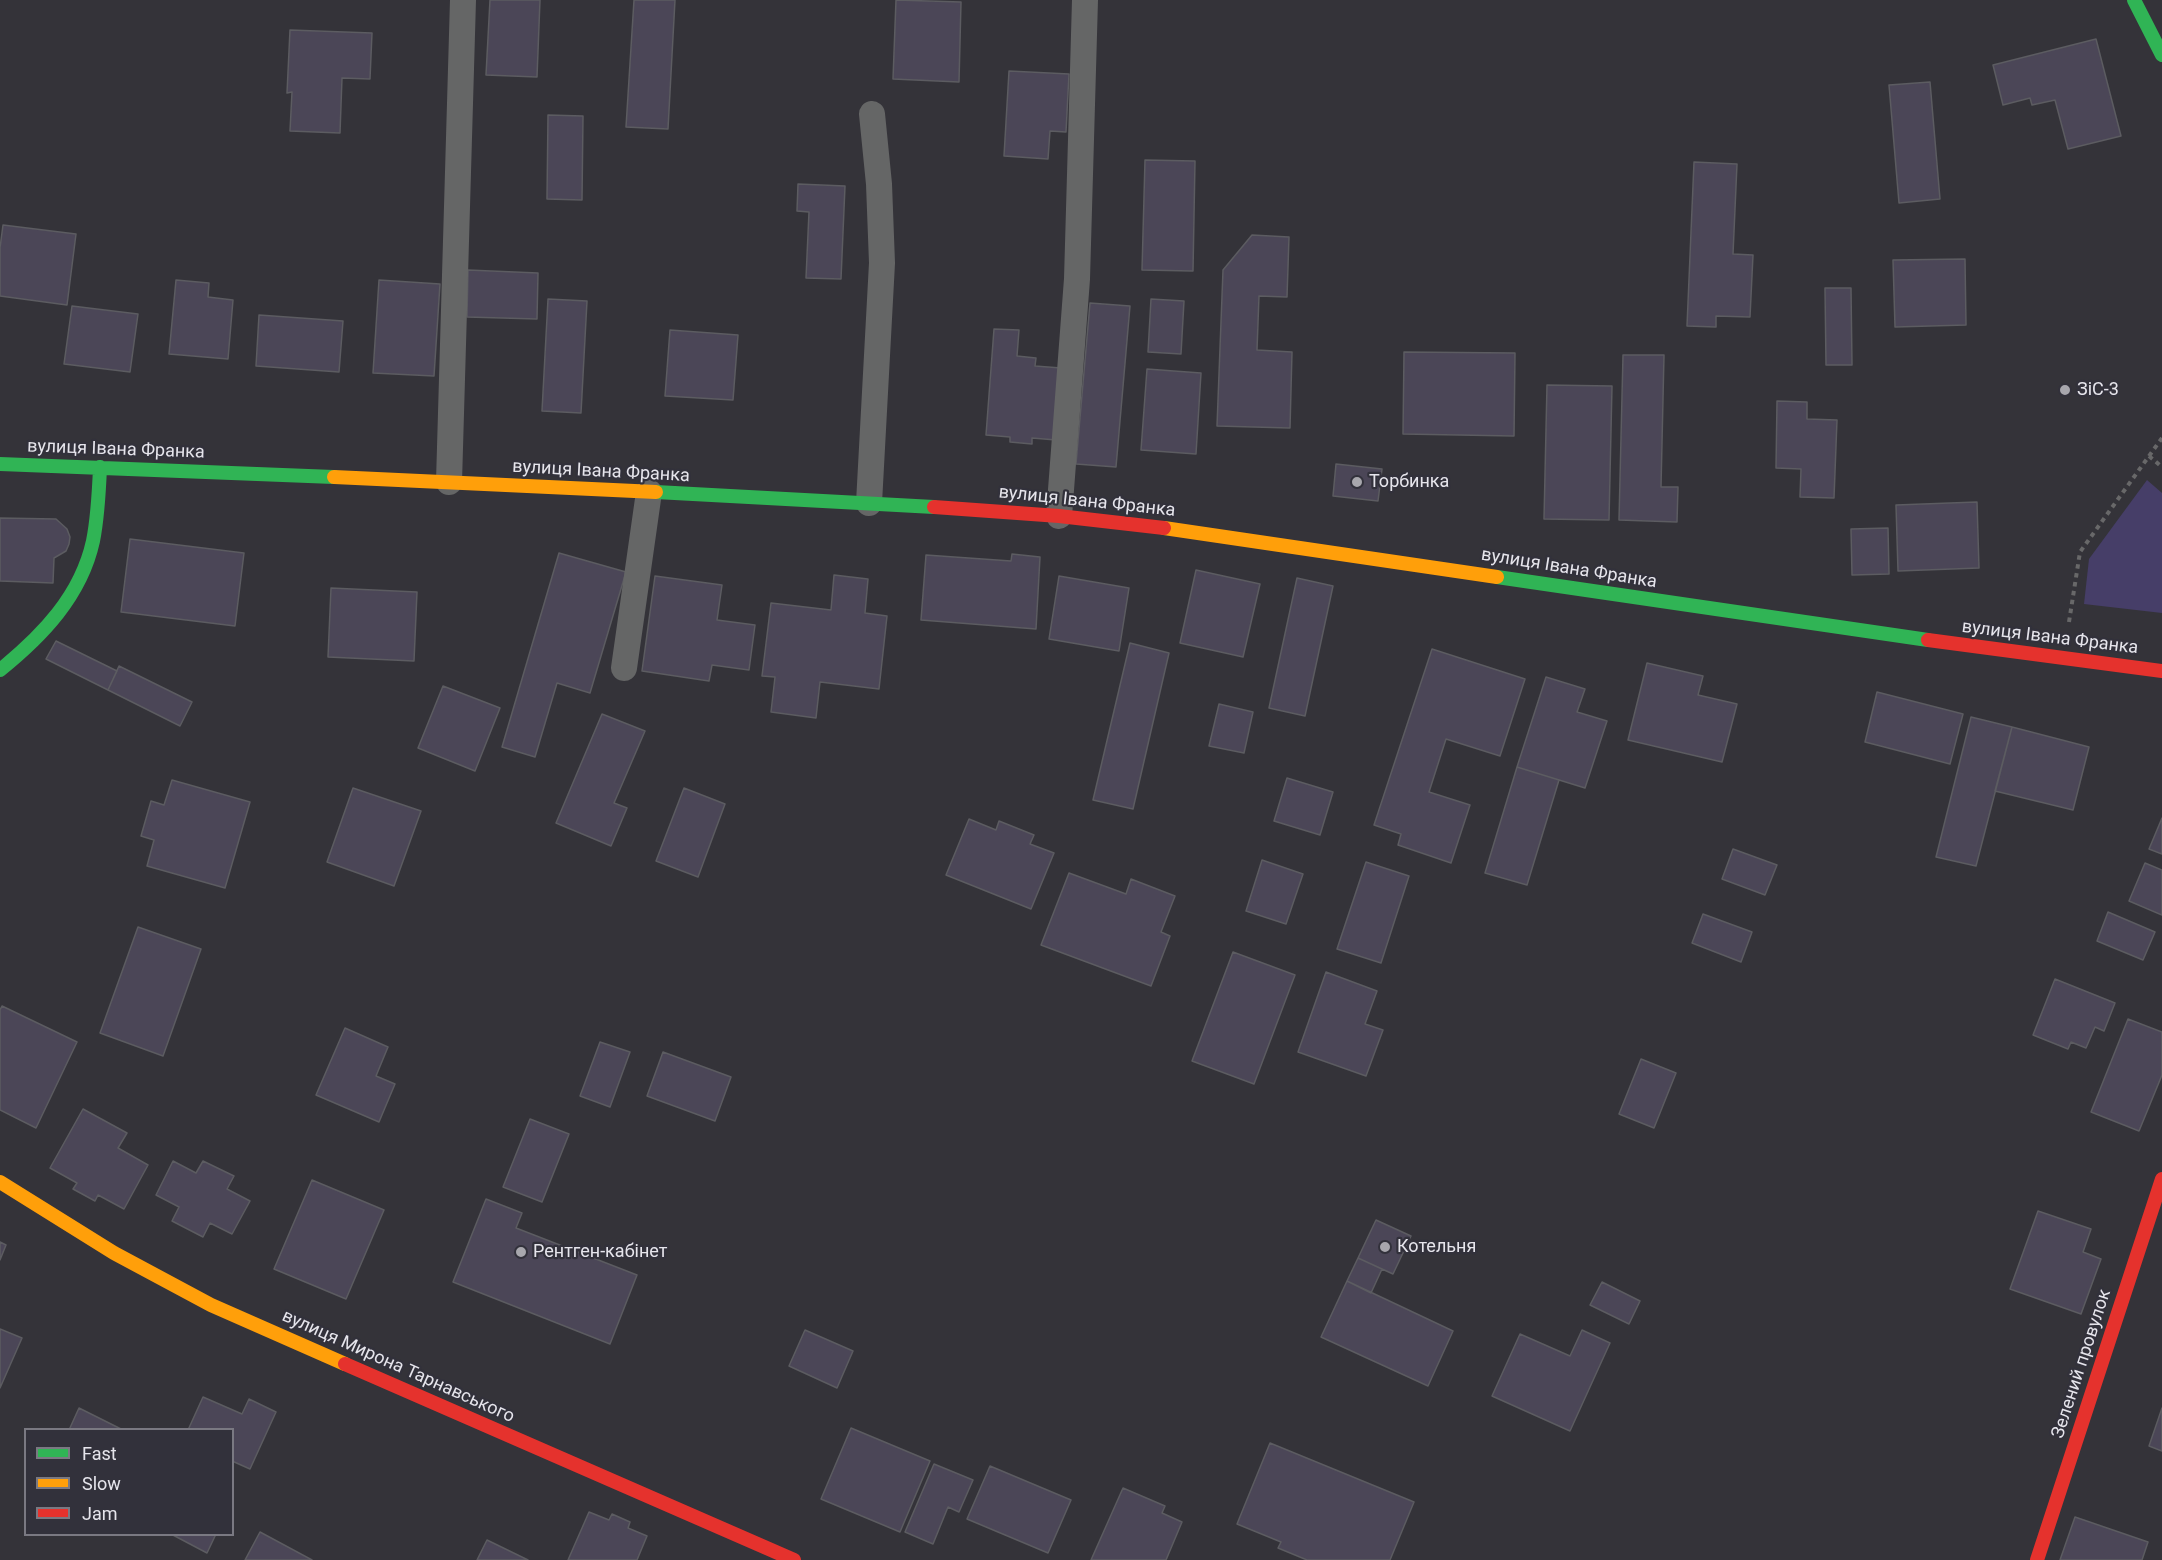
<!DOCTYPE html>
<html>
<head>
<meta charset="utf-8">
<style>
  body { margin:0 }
  #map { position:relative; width:2162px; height:1560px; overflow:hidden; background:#343339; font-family:Roboto,sans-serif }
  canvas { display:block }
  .legend { position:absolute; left:24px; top:1428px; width:210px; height:108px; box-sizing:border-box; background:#32313b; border:2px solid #7a7982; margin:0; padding:8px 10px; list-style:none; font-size:18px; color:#e6e5ec }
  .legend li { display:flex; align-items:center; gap:12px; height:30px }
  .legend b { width:30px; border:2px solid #7a7982 }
</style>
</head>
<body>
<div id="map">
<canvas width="2162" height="1560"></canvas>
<ul class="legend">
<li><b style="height:8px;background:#30b455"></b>Fast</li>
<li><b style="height:8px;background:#ff9f0a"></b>Slow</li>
<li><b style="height:8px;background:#e5322d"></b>Jam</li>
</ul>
</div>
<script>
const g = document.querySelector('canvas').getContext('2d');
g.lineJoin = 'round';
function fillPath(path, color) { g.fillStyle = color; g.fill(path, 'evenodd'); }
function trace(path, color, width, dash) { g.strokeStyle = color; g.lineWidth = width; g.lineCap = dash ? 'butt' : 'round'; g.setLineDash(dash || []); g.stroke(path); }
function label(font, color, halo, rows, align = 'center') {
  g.font = font + ' Roboto,sans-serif'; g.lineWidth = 4.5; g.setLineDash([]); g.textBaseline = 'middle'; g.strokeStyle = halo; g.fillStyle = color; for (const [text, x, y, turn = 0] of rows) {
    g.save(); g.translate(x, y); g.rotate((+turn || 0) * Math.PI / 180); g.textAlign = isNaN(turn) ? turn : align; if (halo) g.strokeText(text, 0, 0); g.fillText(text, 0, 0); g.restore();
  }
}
fillPath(new Path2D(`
  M2147,480L2162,493V613L2084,604L2089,559Z`), '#463e68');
const building = new Path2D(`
  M490,0H540L537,77L486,75Z
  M634,0H675L668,129L626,127Z
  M896,0L961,2L959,82L893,79Z
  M290,30L372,33L370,79L342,78L340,133L290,131L292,92L287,93Z
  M2096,39L2121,136L2068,149L2055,100L2032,105L2030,98L2003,105L1993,65Z
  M1009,71L1069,74L1066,132L1050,131L1048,159L1004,156Z
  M1930,82L1940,199L1899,203L1889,85Z
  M548,115L583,116L582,200L547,199Z
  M1145,160L1195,161L1193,271L1142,270Z
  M1694,162L1737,164L1733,254L1753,255L1750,317L1716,316V327L1687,326Z
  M798,184L845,186L841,279L806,278L809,212L797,211Z
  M3,225L76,234L67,305L0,296V248Z
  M1252,235L1289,237L1287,297L1259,296L1257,350L1292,352L1290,428L1217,426L1223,270Z
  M1965,259L1966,325L1895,327L1893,260Z
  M468,270L538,273L537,319L467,317Z
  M176,280L209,283L208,297L233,300L228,359L169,354Z
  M379,280L440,284L434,376L373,373Z
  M1825,288H1851L1852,365H1826Z
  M548,299L587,301L581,413L542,411Z
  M1151,299L1184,301L1181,354L1148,352Z
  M1090,303L1130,306L1116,467L1076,464Z
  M72,306L138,314L130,372L64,364Z
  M259,315L343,321L339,372L256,366Z
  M994,329L1019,330L1017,356L1036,358L1035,366L1061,368L1056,440L1032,438V444L1010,442V437L986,435Z
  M670,330L738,335L733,400L665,396Z
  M1404,352L1515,353L1514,436L1403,434Z
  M1623,355H1664L1661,487H1678L1677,522L1619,520Z
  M1147,369L1201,373L1196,454L1141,450Z
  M1547,385L1612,386L1609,520L1544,519Z
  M1777,401L1807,402V419L1837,420L1834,498L1800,497L1801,469L1776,468Z
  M1336,464L1382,469L1378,501L1333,496Z
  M1977,502L1979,568L1898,571L1896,505Z
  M0,518L56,519L67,529L70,537L69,544L66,551L54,558L53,583L0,581Z
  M1888,528L1889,574L1852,575L1851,529Z
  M130,539L244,553L235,626L121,612Z
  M559,553L626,572L590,693L557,683L535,757L502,747Z
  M1012,554L1040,557L1036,629L921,620L926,555L1011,561Z
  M1196,570L1260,584L1243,657L1180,643Z
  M834,575L868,579L865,613L887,616L879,689L820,682L816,718L771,712L775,677L762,676L771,603L831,610Z
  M655,576L722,585L717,620L755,625L749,670L712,665L709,681L642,671Z
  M1059,576L1129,588L1119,651L1049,639Z
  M1297,578L1333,586L1305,716L1269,708Z
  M331,588L417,592L414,661L328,657Z
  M56,641L117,671L108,690L46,659Z
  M1130,643L1169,653L1133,809L1093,800Z
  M1432,649L1525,679L1500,756L1446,739L1429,792L1470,805L1451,863L1398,845L1401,834L1374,825Z
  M1647,663L1703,676L1698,695L1737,704L1722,762L1628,740Z
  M119,666L192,702L180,726L108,690Z
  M1546,677L1585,689L1577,712L1607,721L1585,788L1517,767Z
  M443,686L500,708L475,771L418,748Z
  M1877,692L1963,714L1950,764L1865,742Z
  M1219,704L1253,712L1244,753L1209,746Z
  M602,714L645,731L614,803L627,808L611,846L556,823Z
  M1971,717L2012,727L1976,866L1936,857Z
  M2012,727L2089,747L2073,810L1995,791Z
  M1517,767L1559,780L1527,885L1485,873Z
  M1287,778L1333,792L1320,835L1274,821Z
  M172,780L250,802L225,888L147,866L154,840L141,836L151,801L164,805Z
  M353,788L421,811L394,886L327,862Z
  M684,788L725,804L698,877L656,861Z
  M2162,818V854L2149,849Z
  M969,819L996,830L999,821L1034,835L1030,844L1054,853L1031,909L946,875Z
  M1733,849L1777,865L1765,895L1722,879Z
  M1262,860L1303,874L1286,924L1246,911Z
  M1366,862L1409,876L1381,963L1337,949Z
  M2145,863L2162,870V915L2129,901Z
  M1069,873L1126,894L1131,879L1175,896L1161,932L1170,936L1151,986L1041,945Z
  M2108,912L2155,932L2143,960L2097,941Z
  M1703,914L1752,932L1741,962L1692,943Z
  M138,927L201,949L163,1056L100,1033Z
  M1233,952L1295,975L1254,1084L1192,1061Z
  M1326,972L1377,991L1365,1024L1383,1030L1366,1076L1298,1052Z
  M2055,979L2115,1003L2104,1031L2095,1027L2086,1048L2071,1042L2068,1049L2033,1035Z
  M2,1006L77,1042L36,1128L0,1110V1010Z
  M2128,1019L2162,1032V1075L2139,1131L2091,1112Z
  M345,1028L388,1047L376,1076L395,1084L379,1122L316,1095Z
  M600,1042L630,1052L610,1107L580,1096Z
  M663,1052L731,1077L715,1121L647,1096Z
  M1641,1059L1676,1073L1654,1128L1619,1114Z
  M83,1109L127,1133L118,1148L148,1165L124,1209L98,1195L95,1201L73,1189L77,1183L50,1168Z
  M530,1119L569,1134L542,1202L503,1187Z
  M173,1161L196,1173L203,1161L234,1176L227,1189L250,1201L232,1234L210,1223L203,1237L172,1221L179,1207L156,1195Z
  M312,1180L384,1210L346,1299L274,1269Z
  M486,1199L522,1213L516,1228L637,1275L610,1344L453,1282Z
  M2038,1211L2091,1229L2083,1252L2101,1259L2081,1314L2010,1289Z
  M1376,1220L1411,1236L1393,1274L1358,1258Z
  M0,1242L6,1245L0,1260Z
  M1358,1258L1382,1269L1371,1293L1347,1281Z
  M1347,1281L1453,1331L1428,1386L1321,1337Z
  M1602,1282L1640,1301L1629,1324L1590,1305Z
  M0,1329L22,1338L0,1388Z
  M805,1330L853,1351L837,1388L789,1366Z
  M1582,1330L1610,1343L1570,1431L1492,1396L1520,1334L1570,1356Z
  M203,1397L242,1414L249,1399L276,1412L250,1469L232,1461V1430H188Z
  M79,1408L123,1430H69Z
  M2162,1408V1451L2149,1446Z
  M851,1428L930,1461L900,1532L821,1499Z
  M1270,1443L1414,1502L1390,1560H1307L1278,1548L1281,1542L1237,1524Z
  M934,1464L973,1480L959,1512L948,1507L933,1544L905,1532Z
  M990,1466L1071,1500L1048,1553L967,1519Z
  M1123,1488L1165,1506L1162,1513L1182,1522L1166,1560H1091Z
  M589,1512L609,1520L612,1514L630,1522L628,1528L647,1536L637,1560H568Z
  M2075,1517L2148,1542L2142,1560H2060Z
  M260,1532L312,1560H245Z
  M171,1534H216L207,1553Z
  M487,1540L528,1560H477Z`);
fillPath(building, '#4b4657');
trace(building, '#5c5c61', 1.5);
trace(new Path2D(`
  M2149,456L2162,467
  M2069,622L2080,552L2162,438`), '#686869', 4, [4.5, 4.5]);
trace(new Path2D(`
  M449,482L463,0
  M869,503L882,263L879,184L872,114
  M1059,516L1077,279L1085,0
  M624,668L649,492`), '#656666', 26);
trace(new Path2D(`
  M2134,0L2162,55
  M0,464L334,477
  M656,492L934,507
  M1497,577L1928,640
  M0,670C42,636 81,596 93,541C98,516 99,492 100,467`), '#30b455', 14);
trace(new Path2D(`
  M334,477L656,492
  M1164,528L1497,577
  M0,1182L114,1253L211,1305L345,1364`), '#ff9f0a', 14);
trace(new Path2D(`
  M934,507L1059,516L1164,528
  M1928,640L2162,671
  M345,1364L794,1560
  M2037,1560L2162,1179`), '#e5322d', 14);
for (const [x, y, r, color] of [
  [2065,390,6,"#a8a7ad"],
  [1357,482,6,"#a8a7ad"],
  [1385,1247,6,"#a8a7ad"],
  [521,1252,6,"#a8a7ad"]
]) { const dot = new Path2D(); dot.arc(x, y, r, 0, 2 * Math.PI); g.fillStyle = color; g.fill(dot); trace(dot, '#32313b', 2); }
label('18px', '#e6e5ec', '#32313b', [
  ["ЗіС-3",2077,390],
  ["Торбинка",1369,482],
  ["Котельня",1397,1247],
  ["Рентген-кабінет",533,1252]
], 'left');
label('18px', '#e6e5ec', '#32313b', [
  ["вулиця Івана Франка",116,450,2],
  ["вулиця Івана Франка",601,472,3],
  ["вулиця Івана Франка",1087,502,6],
  ["вулиця Івана Франка",1569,569,9],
  ["вулиця Івана Франка",2050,638,7],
  ["Зелений провулок",2082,1364,-72],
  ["вулиця Мирона Тарнавського",398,1367,24]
]);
</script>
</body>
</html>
